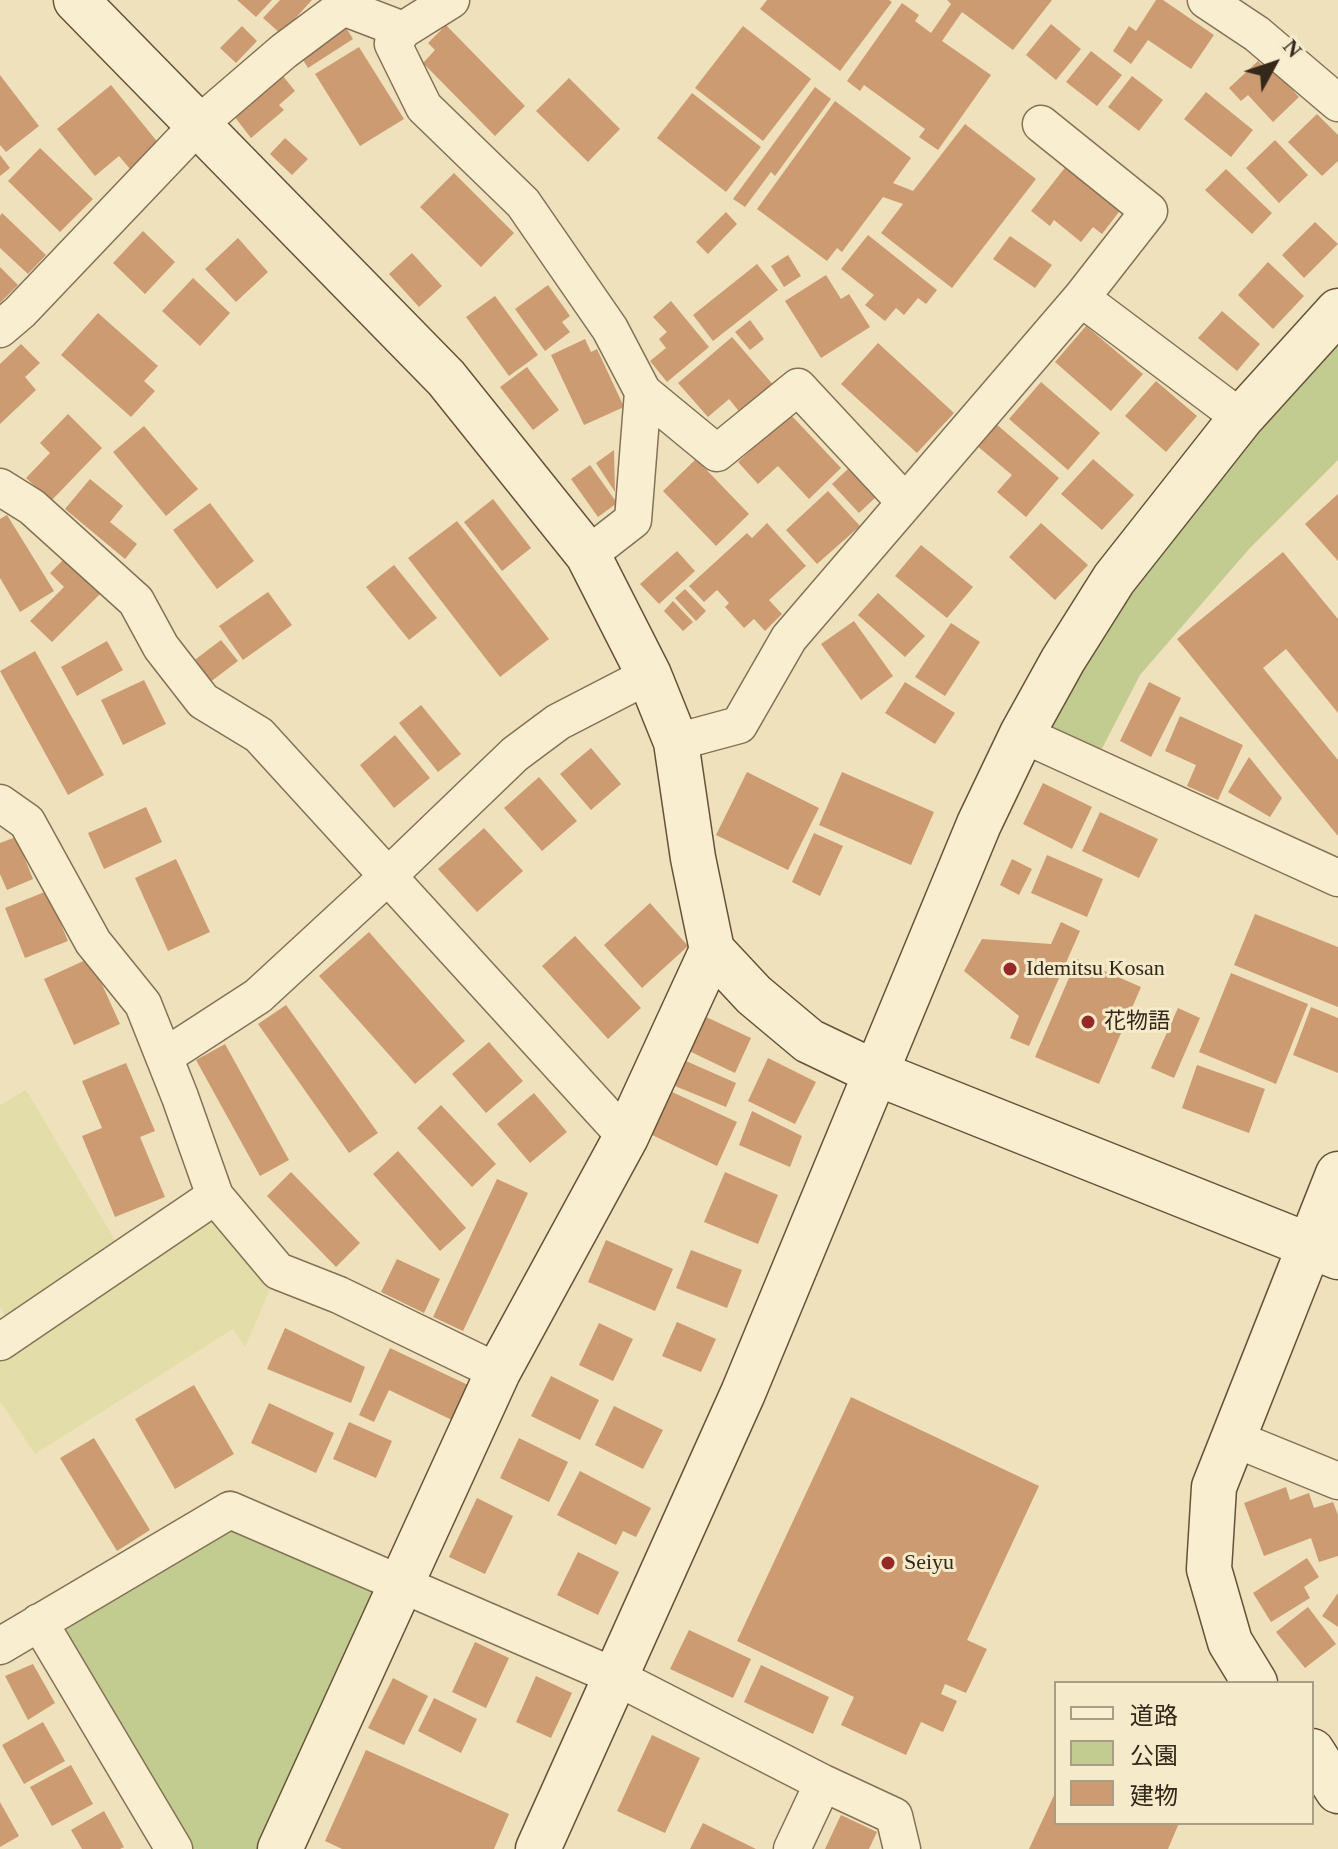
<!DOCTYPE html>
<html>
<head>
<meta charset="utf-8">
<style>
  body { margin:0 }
  #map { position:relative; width:1338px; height:1849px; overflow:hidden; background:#eee1bc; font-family:"Times New Roman","Noto Sans JP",serif }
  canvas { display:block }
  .legend { position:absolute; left:1054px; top:1681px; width:260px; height:144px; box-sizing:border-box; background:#f5ebcb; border:2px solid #a89d85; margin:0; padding:10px 14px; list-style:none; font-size:24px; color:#34281b }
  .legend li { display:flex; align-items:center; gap:16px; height:40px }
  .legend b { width:40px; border:2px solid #a89d85 }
  .north { position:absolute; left:1234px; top:24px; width:80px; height:80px; -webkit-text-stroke:6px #f5ebcb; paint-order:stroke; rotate:50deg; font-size:22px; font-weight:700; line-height:32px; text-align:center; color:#34281b }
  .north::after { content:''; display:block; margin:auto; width:28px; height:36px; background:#34281b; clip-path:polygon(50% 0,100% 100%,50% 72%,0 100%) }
</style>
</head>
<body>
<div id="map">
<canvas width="1338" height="1849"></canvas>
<ul class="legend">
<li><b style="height:10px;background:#f9eecf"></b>道路</li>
<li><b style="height:22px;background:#c2cb90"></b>公園</li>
<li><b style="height:22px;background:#cd9b71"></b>建物</li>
</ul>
<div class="north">N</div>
</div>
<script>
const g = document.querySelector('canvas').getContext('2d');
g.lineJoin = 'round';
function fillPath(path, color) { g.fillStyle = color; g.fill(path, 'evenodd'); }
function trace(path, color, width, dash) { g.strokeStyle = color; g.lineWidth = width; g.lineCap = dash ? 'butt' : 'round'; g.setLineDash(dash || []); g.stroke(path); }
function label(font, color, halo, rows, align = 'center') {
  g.font = font + ' "Times New Roman","Noto Sans JP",serif'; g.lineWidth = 6; g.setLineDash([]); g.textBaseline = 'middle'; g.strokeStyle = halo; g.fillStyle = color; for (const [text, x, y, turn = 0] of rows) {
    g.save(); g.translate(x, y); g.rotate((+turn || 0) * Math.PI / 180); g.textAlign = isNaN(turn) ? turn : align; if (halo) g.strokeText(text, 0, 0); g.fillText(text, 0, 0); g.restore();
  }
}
fillPath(new Path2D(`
  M26,1090L125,1257L215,1196L278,1271L245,1347L233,1329L35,1454L0,1401V1342L15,1331L0,1307V1105Z`), '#e3dda9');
fillPath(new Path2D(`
  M1338,311V460L1249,549L1140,675L1093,766L1022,734Z
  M230,1510L401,1584L280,1849H174L39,1622Z`), '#c2cb90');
fillPath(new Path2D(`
  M237,0H272L256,17Z
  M280,0H312L281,34L263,18Z
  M767,0H889L892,2L840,71L760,9Z
  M947,0H1052L1013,50L962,12L942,41L991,75L938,150L919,137L925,129L864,85L860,91L847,81L902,3L919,15L915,21L931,33L951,4Z
  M1156,0H1163L1214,35L1191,69L1148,40L1131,64L1113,51L1129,26L1136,31Z
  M1051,24L1081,49L1056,80L1026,55Z
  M446,25L525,106L495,136L423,63L435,50L428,43Z
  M242,26L257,41L236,63L220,48Z
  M345,26L353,39L308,68L300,55Z
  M743,26L811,79L763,141L695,88Z
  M359,47L404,119L360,146L315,74Z
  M1091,51L1122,75L1097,106L1066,82Z
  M1258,61L1263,66L1267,63L1299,97L1273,122L1248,95L1241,101L1229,88Z
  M0,75L39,126L6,152L0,145Z
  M283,76L295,91L279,105L284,110L251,138L234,116Z
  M1132,76L1163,100L1139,131L1108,107Z
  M569,78L620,129L588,162L536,111Z
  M111,85L160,145L130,169L119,156L95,176L57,129Z
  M815,87L831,99L775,176L771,172L745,207L733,199Z
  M1206,92L1253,130L1231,157L1184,119Z
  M692,93L761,147L726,192L657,138Z
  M835,101L911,158L893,183L913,191L965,124L1036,179L952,288L881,233L903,204L883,197L842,252L837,248L827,261L757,209Z
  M1317,114L1338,135V161L1322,176L1288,142Z
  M285,138L308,159L292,175L270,154Z
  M1275,140L1308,175L1279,203L1246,168Z
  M40,148L93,199L60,232L8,181Z
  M0,155L10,168L0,176Z
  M1067,165L1122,208L1102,234L1093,227L1081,242L1054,220L1050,226L1031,211Z
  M1226,169L1272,213L1252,234L1205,190Z
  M454,173L514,233L481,267L420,207Z
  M726,212L737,224L708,254L696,242Z
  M2,213L46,255L28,274L0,248V216Z
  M1315,222L1338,244L1304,278L1282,255Z
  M143,231L175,262L145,294L113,263Z
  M868,235L937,290L926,304L918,298L904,315L896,308L885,321L865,305L874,295L841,269Z
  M1010,236L1052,265L1035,288L993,259Z
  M238,238L268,272L236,302L205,269Z
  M412,253L442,286L419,307L389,274Z
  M788,255L801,276L784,287L771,266Z
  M1268,262L1304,296L1273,329L1238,295Z
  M757,264L778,290L713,341L693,315Z
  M0,267L18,285L0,303Z
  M826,275L841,299L849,294L870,327L821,358L785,301Z
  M193,278L230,313L200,346L162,311Z
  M548,285L570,316L562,322L570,332L545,351L515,309Z
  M495,296L538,355L509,376L466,317Z
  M671,301L709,347L667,382L650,361L666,348L659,339L667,332L653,317Z
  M1222,311L1260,344L1237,371L1198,338Z
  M98,313L158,366L144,381L155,391L131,417L61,355Z
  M750,320L764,339L750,350L735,332Z
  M1086,326L1143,374L1111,411L1055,362Z
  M732,337L775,387L742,415L729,399L708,417L678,383Z
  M585,339L591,352L597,349L624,407L584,425L551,355Z
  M878,343L954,413L917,453L841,384Z
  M21,344L40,363L25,377L36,390L0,424V364Z
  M527,367L559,410L533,430L500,387Z
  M1156,381L1197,416L1166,452L1125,416Z
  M1041,382L1100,433L1068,470L1009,419Z
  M68,414L102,448L51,501L26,478L50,453L40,443Z
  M790,414L841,468L809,499L778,466L758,484L738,462Z
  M995,423L1059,478L1026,517L997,492L1012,475L976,445Z
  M144,426L198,489L166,516L113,452Z
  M614,450L615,492L596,463Z
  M696,459L749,514L716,546L663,491Z
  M1093,459L1134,495L1102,530L1061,494Z
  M590,465L617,503L598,517L571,479Z
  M849,468L876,497L859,513L832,484Z
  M90,479L123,506L110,522L137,544L125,559L65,509Z
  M828,491L860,526L817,564L786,530Z
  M1338,494V561L1305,524Z
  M493,499L531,548L502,571L464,522Z
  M210,503L254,561L217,589L173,530Z
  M7,515L54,591L20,612L0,578V519Z
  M457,521L549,639L500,677L408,558Z
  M767,523L806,566L769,600L782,614L765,631L754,619L744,628L725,607L729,603L717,590L704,602L689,586L747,533L752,538Z
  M1041,523L1088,565L1055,600L1009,557Z
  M921,545L973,587L947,618L895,576Z
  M677,551L695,571L659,604L640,584Z
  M1283,552L1338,619V713L1286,649L1263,668L1338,760V836L1177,639Z
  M67,556L102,592L52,642L30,621L64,587L50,573Z
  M394,565L437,618L409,640L366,587Z
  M685,589L706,611L696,621L675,598Z
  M268,592L292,625L243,660L219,626Z
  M878,593L925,636L905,657L858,615Z
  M673,601L693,622L683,631L664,611Z
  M854,621L893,676L861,700L821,644Z
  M951,623L980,642L945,696L915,677Z
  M221,640L238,661L209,683L192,662Z
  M107,641L123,670L77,696L61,667Z
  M35,651L104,775L68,795L0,671Z
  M144,680L166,724L123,745L101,700Z
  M905,682L955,713L935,744L885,713Z
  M1149,682L1181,698L1151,757L1120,741Z
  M421,705L461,754L438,772L399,723Z
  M1180,716L1243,745L1218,800L1187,786L1196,765L1165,751Z
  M395,735L430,778L394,808L360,765Z
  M591,748L621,784L591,810L560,774Z
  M1249,757L1282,798L1270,817L1228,792Z
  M747,772L819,808L788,870L716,835Z
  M842,772L934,812L911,865L819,825Z
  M539,777L577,821L542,851L504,808Z
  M1043,783L1092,807L1072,849L1023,824Z
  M146,807L162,842L104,869L88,833Z
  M1100,812L1158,839L1139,878L1082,851Z
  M484,828L523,871L477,912L438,869Z
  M814,833L843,846L820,896L792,882Z
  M16,837L33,879L7,890L0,874V843Z
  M1047,855L1103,879L1087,917L1031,893Z
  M176,859L210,932L168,951L135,878Z
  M1012,859L1032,869L1019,895L1000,885Z
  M47,891L68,941L25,958L5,908Z
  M650,903L688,946L642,988L604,945Z
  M1255,914L1338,947V1007L1234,965Z
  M1061,922L1080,931L1029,1046L1010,1038L1019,1016L964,971L982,939L1051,944Z
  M369,932L465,1041L415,1084L319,976Z
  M575,936L641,1008L608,1039L542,966Z
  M90,958L120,1024L74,1045L44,979Z
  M1077,959L1141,987L1099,1084L1035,1057Z
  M1231,973L1308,1004L1276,1084L1199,1052Z
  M286,1005L378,1133L349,1153L258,1024Z
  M1311,1007L1338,1018V1073L1293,1055Z
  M1178,1008L1200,1018L1174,1078L1151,1068Z
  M704,1016L751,1038L735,1073L687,1050Z
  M489,1042L523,1081L486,1113L452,1074Z
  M225,1044L289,1160L260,1176L196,1060Z
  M768,1058L816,1082L795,1124L748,1101Z
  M686,1061L736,1083L726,1107L675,1086Z
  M126,1063L155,1131L140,1137L165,1197L115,1217L82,1136L102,1128L82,1081Z
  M1197,1065L1265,1089L1249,1133L1182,1108Z
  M670,1091L737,1122L717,1166L650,1134Z
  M534,1093L567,1132L530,1163L497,1124Z
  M441,1105L496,1164L472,1187L417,1128Z
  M752,1111L802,1136L790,1167L739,1145Z
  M398,1151L466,1228L440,1251L373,1174Z
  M291,1172L360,1243L336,1267L267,1196Z
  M725,1172L778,1195L758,1244L704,1222Z
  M497,1179L528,1193L463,1331L433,1317Z
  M606,1240L673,1269L655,1311L588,1282Z
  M691,1250L742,1270L727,1308L676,1288Z
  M397,1259L440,1279L424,1313L381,1292Z
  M677,1322L716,1339L701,1372L662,1356Z
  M599,1323L633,1339L613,1381L579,1365Z
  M285,1328L365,1367L351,1403L267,1369Z
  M390,1348L468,1385L452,1420L389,1390L374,1422L359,1415Z
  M551,1376L599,1400L580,1440L531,1416Z
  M194,1385L234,1454L175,1489L135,1419Z
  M851,1397L1039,1486L967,1640L987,1649L966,1693L945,1684L941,1694L957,1701L943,1732L921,1722L906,1755L841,1725L854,1697L737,1641Z
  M269,1403L334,1433L316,1473L251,1443Z
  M614,1406L663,1430L643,1469L595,1445Z
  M349,1422L392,1441L376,1478L333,1459Z
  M94,1438L150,1530L117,1551L60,1458Z
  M519,1438L568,1462L549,1502L500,1478Z
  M580,1471L651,1508L636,1537L623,1531L616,1545L557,1515Z
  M1286,1487L1290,1500L1309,1493L1314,1508L1333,1502L1338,1515V1556L1319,1562L1311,1538L1264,1556L1244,1503Z
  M477,1498L513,1516L485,1574L449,1557Z
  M578,1552L619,1572L598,1615L557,1595Z
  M1307,1558L1319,1577L1304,1587L1310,1598L1271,1622L1253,1593Z
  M1338,1593V1627L1322,1616Z
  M1308,1607L1336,1644L1305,1668L1276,1632Z
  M689,1630L751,1659L733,1698L670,1669Z
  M475,1642L509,1658L486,1708L452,1692Z
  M33,1664L55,1703L28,1720L5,1676Z
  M761,1665L829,1697L813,1734L744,1702Z
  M536,1676L572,1693L551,1738L516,1722Z
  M393,1678L428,1696L404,1745L368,1728Z
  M434,1698L477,1719L461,1753L418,1731Z
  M43,1722L65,1761L24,1784L2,1745Z
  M652,1735L700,1758L665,1833L617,1811Z
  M366,1750L509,1814L494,1849H342L325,1841Z
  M71,1765L93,1804L52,1826L30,1787Z
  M1056,1791V1823H1179L1168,1849H1029Z
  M0,1802L19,1836L0,1847Z
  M104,1811L124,1847L120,1849H82L71,1830Z
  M841,1815L877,1832L869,1849H825Z
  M703,1823L756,1849H690Z`), '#cd9b71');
const street = new Path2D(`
  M451,0L403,30L393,44L424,107L523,203L610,329L643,392L633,520L588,555
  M1206,0L1257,34L1338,103
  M1081,298L1241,418
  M0,329L20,312L199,124L284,51L343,7L403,30
  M643,392L717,453L798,387L905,502
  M0,487L32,507L136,601L161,647L203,701L259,735L626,1137
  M1022,734L1338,878
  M676,742L739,725L789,638L1081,298L1149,211L1041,124
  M0,803L27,822L93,942L143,1004L180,1097L215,1196L278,1271L339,1295L498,1372
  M164,1057L258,996L387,877L515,754L558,722L649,675
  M0,1342L215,1196
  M1235,1439L1338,1481
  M39,1622L174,1849
  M0,1646L230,1510L616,1677L823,1783L894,1816L902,1849
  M792,1849L823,1783`);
const secondary = new Path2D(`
  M76,0L446,378L588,555L649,675L676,742L693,858L712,950L754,995L809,1041L876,1073L1338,1257
  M1255,1683L1230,1642L1209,1569L1214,1487L1338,1174
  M1312,1751L1338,1791
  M280,1849L498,1372L626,1137L712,950
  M538,1849L743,1393L979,824L1022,734L1063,660L1114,579L1241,418L1338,311`);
trace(street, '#857156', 39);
trace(secondary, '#675239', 47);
trace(street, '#f9eecf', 36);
trace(secondary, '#f9eecf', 44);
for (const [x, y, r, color] of [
  [1010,969,8,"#942925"],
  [1088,1022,8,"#942925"],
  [888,1563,8,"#942925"]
]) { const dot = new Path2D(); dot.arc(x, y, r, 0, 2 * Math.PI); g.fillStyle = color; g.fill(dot); trace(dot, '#f5ebcb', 3); }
label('22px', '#34281b', '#f5ebcb', [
  ["Idemitsu Kosan",1026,969],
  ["花物語",1104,1022],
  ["Seiyu",904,1563]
], 'left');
</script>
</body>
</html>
